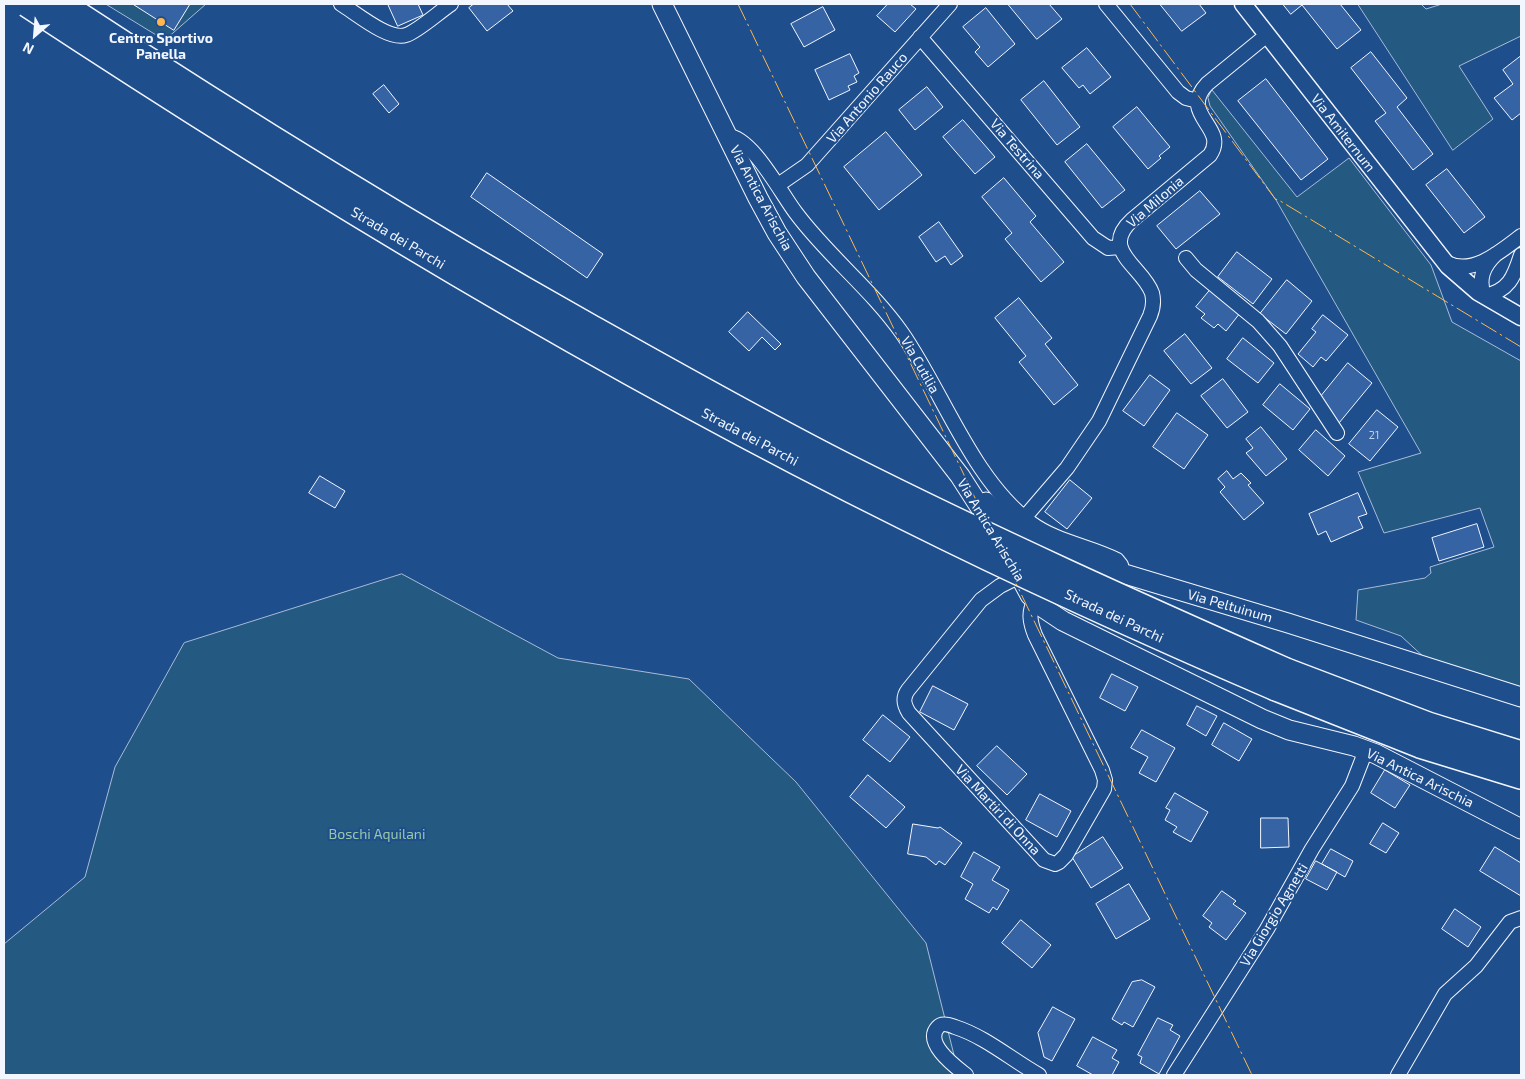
<!DOCTYPE html>
<html>
<head>
<meta charset="utf-8">
<style>
  body { margin:0 }
  #map { position:relative; width:1525px; height:1079px; overflow:hidden; background:#1f4e8c; font-family:"Exo 2",sans-serif }
  canvas { display:block }
  .frame { position:absolute; inset:0; border:5px solid #f2f6ff; pointer-events:none }
  .north { position:absolute; left:10px; top:10px; width:50px; height:50px; -webkit-text-stroke:4px #1f4e8c; paint-order:stroke; rotate:207deg; font-size:14px; font-weight:700; line-height:20px; text-align:center; color:#f2f6ff }
  .north::after { content:''; display:block; margin:auto; width:18px; height:22px; background:#f2f6ff; clip-path:polygon(50% 0,100% 100%,50% 72%,0 100%) }
</style>
</head>
<body>
<div id="map">
<canvas width="1525" height="1079"></canvas>
<div class="frame"></div>
<div class="north">N</div>
</div>
<script>
const g = document.querySelector('canvas').getContext('2d');
g.lineJoin = 'round';
function fillPath(path, color) { g.fillStyle = color; g.fill(path, 'evenodd'); }
function trace(path, color, width, dash) { g.strokeStyle = color; g.lineWidth = width; g.lineCap = dash ? 'butt' : 'round'; g.setLineDash(dash || []); g.stroke(path); }
function label(font, color, halo, rows, align = 'center') {
  g.font = font + ' "Exo 2",sans-serif'; g.lineWidth = 4; g.setLineDash([]); g.textBaseline = 'middle'; g.strokeStyle = halo; g.fillStyle = color; for (const [text, x, y, turn = 0] of rows) {
    g.save(); g.translate(x, y); g.rotate((+turn || 0) * Math.PI / 180); g.textAlign = isNaN(turn) ? turn : align; if (halo) g.strokeText(text, 0, 0); g.fillText(text, 0, 0); g.restore();
  }
}
const green = new Path2D(`
  M106,4H206L165,40Z
  M1358,4H1421L1426,9L1442,4H1521V36L1459,66L1493,119L1453,150Z
  M1212,90L1297,197L1349,158L1431,265L1452,322L1521,361V688L1426,659L1401,636L1356,620L1358,590L1425,578L1431,573L1430,567L1494,547L1480,508L1384,533L1358,472L1421,453L1276,200L1210,106L1208,98Z
  M402,574L558,658L689,679L796,782L926,943L959,1075H4V944L85,877L115,767L184,643Z`);
fillPath(green, '#245a82');
trace(green, '#a8bbd7', 1);
const building = new Path2D(`
  M133,4H190L174,30Z
  M388,4H418L423,15L398,26Z
  M474,4H507L513,11L487,31L469,8Z
  M888,4H910L916,9L895,32L877,16Z
  M1008,4H1049L1062,19L1037,39Z
  M1160,4H1199L1206,13L1182,31Z
  M1283,4H1340L1361,30L1337,49L1302,5L1291,14Z
  M823,7L835,30L804,47L791,24Z
  M986,8L1015,44L988,67L975,52L980,47L963,27Z
  M1087,48L1111,77L1090,94L1083,85L1079,88L1062,68Z
  M1371,52L1407,98L1397,107L1433,154L1413,170L1375,121L1386,113L1351,68Z
  M850,54L859,73L854,76L857,82L848,86L850,90L829,100L815,70Z
  M1521,56V113L1512,120L1494,98L1513,84L1503,70Z
  M1266,79L1328,159L1301,180L1238,101Z
  M1044,81L1080,127L1057,145L1021,100Z
  M384,85L399,104L389,113L373,94Z
  M927,87L943,107L915,130L899,110Z
  M1137,107L1170,147L1159,156L1161,158L1148,169L1113,127Z
  M963,120L995,157L975,174L943,137Z
  M886,132L922,175L879,210L844,167Z
  M1087,144L1125,190L1102,208L1065,162Z
  M1447,169L1485,217L1464,233L1426,185Z
  M487,173L603,254L587,278L471,197Z
  M1004,178L1036,216L1030,222L1064,262L1041,282L1005,239L1012,233L982,197Z
  M1200,191L1220,214L1176,249L1157,226Z
  M939,222L963,256L951,265L945,256L936,262L919,237Z
  M1237,252L1272,279L1253,304L1218,277Z
  M1287,280L1312,301L1286,334L1260,314Z
  M1211,289L1240,313L1226,331L1218,324L1214,328L1201,318L1205,314L1196,307Z
  M1019,298L1052,338L1045,344L1078,385L1054,405L1019,362L1026,356L995,318Z
  M748,312L781,344L775,350L762,337L749,351L729,332Z
  M1323,315L1348,335L1326,361L1321,357L1313,367L1298,354L1316,332L1312,329Z
  M1185,334L1212,368L1191,384L1164,351Z
  M1243,338L1274,363L1258,383L1227,359Z
  M1348,363L1372,383L1339,423L1324,410L1318,400Z
  M1150,375L1170,390L1144,426L1123,411Z
  M1223,379L1248,412L1227,428L1201,396Z
  M1280,384L1310,409L1293,430L1263,405Z
  M1377,410L1398,427L1370,461L1349,444Z
  M1177,413L1208,435L1184,469L1153,447Z
  M1261,427L1287,459L1266,476L1246,453L1253,448L1246,439Z
  M1316,430L1345,456L1328,476L1299,450Z
  M1227,471L1233,479L1241,473L1251,483L1248,485L1264,503L1244,520L1220,492L1225,487L1218,479Z
  M320,476L345,491L335,508L309,493Z
  M1070,480L1092,498L1067,529L1045,512Z
  M1358,493L1367,514L1358,517L1363,528L1331,542L1326,531L1318,535L1309,514Z
  M1477,524L1484,547L1439,561L1432,538Z
  M1112,674L1138,687L1125,711L1100,698Z
  M933,686L968,704L954,730L920,712Z
  M1197,706L1217,716L1206,736L1187,725Z
  M883,715L910,737L890,762L863,740Z
  M1224,723L1252,739L1239,761L1212,745Z
  M1142,730L1175,748L1156,782L1139,773L1148,757L1131,748Z
  M997,746L1027,774L1007,795L977,766Z
  M1385,770L1410,785L1395,808L1371,793Z
  M868,775L905,807L886,828L850,797Z
  M1175,793L1208,812L1191,842L1173,832L1177,827L1165,820L1170,810L1166,808Z
  M1040,794L1071,811L1057,837L1026,820Z
  M1261,818H1288L1289,847L1261,848Z
  M1383,823L1399,833L1386,853L1370,844Z
  M913,824L938,828L940,827L962,843L945,865L939,861L936,865L926,857L908,854Z
  M1103,837L1123,868L1091,888L1072,857Z
  M1495,847L1521,863V896L1480,871Z
  M1331,849L1353,861L1345,877L1322,864Z
  M974,852L1000,867L992,880L1009,890L997,910L993,907L989,913L965,899L973,884L961,877Z
  M1316,861L1337,872L1327,890L1306,879Z
  M1129,884L1150,919L1116,939L1096,904Z
  M1222,891L1236,901L1233,904L1246,913L1226,940L1209,927L1212,923L1203,916Z
  M1455,909L1481,927L1468,947L1442,929Z
  M1021,920L1051,945L1032,968L1002,943Z
  M1142,980L1155,987L1133,1027L1124,1022L1122,1025L1112,1019L1132,982Z
  M1053,1007L1075,1019L1052,1061L1044,1057L1038,1033Z
  M1158,1018L1173,1025L1170,1030L1180,1036L1159,1074L1140,1063L1142,1057L1138,1055Z
  M1093,1037L1117,1050L1112,1058L1119,1062L1112,1075H1093L1077,1066Z`);
fillPath(building, '#3563a3');
trace(building, '#f2f6ff', 1);
const minor = new Path2D(`
  M341,4C356,13 389,41 406,35C418,31 439,12 451,4
  M1106,4L1178,92L1186,98L1198,101
  M920,37L1093,238L1108,248L1120,247
  M728,136C752,137 782,195 796,213C828,256 871,289 902,333C943,392 972,479 1031,523C1057,542 1089,546 1117,560L1121,565L1122,574
  M778,185L807,165L950,4
  M1496,254C1483,266 1478,279 1484,296C1509,291 1514,277 1521,255
  M1186,258L1196,270L1258,321L1280,346L1337,433
  M1447,263C1473,276 1501,251 1521,236
  M1024,518L1067,468L1099,421L1150,316C1153,309 1154,301 1152,293C1143,267 1099,250 1132,220L1210,155C1229,127 1178,115 1207,84L1267,35
  M1020,576L1000,586L981,600L908,690C902,698 904,705 909,713L1044,860L1055,864L1059,862L1066,855L1104,789L1105,780L1102,770L1035,635C1030,622 1028,612 1035,600
  M966,1075C956,1067 923,1043 938,1027C942,1022 950,1025 955,1027C986,1037 1012,1060 1039,1075
  M1174,1075L1267,929L1312,849L1352,786L1366,750
  M1398,1075L1445,994L1476,966L1510,922L1521,918`);
const tertiary = new Path2D(`
  M1243,4L1448,266L1478,292L1521,317`);
const secondary = new Path2D(`
  M662,4L758,198L777,233L806,277L960,476L996,532L1030,595L1042,607L1063,621L1262,719L1289,730L1354,746L1376,754L1521,829
  M986,502C1011,528 1041,546 1075,559L1288,623L1521,697`);
const motorway = new Path2D(`
  M1286,671L1428,725L1521,754
  M1276,688L1420,745L1521,776`);
trace(minor, '#f2f6ff', 16);
trace(tertiary, '#f2f6ff', 19);
trace(secondary, '#f2f6ff', 21);
trace(motorway, '#f2f6ff', 28);
trace(minor, '#1f4e8c', 14);
trace(tertiary, '#1f4e8c', 16);
trace(secondary, '#1f4e8c', 19);
trace(motorway, '#1f4e8c', 25);
const motorwayBridge = new Path2D(`
  M27,4C310,190 601,366 905,517C1027,578 1151,634 1276,688
  M62,4C234,117 409,225 588,326C674,374 760,423 847,467C992,540 1139,606 1286,671`);
trace(motorwayBridge, '#f2f6ff', 28, []);
trace(motorwayBridge, '#1f4e8c', 25);
trace(new Path2D(`
  M738,4L1252,1075
  M1130,4L1276,200L1277,199L1521,347`), '#ffb74d', 1, [18, 4, 2.5, 4]);
for (const [x, y, r, color] of [
  [161,22,5,"#ffb74d"]
]) { const dot = new Path2D(); dot.arc(x, y, r, 0, 2 * Math.PI); g.fillStyle = color; g.fill(dot); trace(dot, '#1f4e8c', 2); }
label('11px', '#c3d1e8', null, [
  ["21",1374,435]
]);
label('bold 14px', '#f2f6ff', '#1f4e8c', [
  ["Centro Sportivo",161,38],
  ["Panella",161,54]
]);
label('14px', '#f2f6ff', '#1f4e8c', [
  ["Via Antonio Rauco",867,98,-49],
  ["Via Amiternum",1343,133,52],
  ["Via Testrina",1017,149,49],
  ["Via Antica Arischia",761,198,62],
  ["Via Milonia",1155,202,-41],
  ["Strada dei Parchi",398,238,31],
  ["Via Cutilia",920,365,60],
  ["Strada dei Parchi",750,437,28],
  ["Via Antica Arischia",991,530,59],
  ["Via Peltuinum",1230,606,16],
  ["Strada dei Parchi",1114,616,25],
  ["Via Antica Arischia",1420,778,26],
  ["Via Martiri di Onna",998,810,47],
  ["Via Giorgio Agnetti",1274,915,-59]
]);
label('14px', '#97c8a6', '#1f4e8c', [
  ["Boschi Aquilani",377,834]
]);
</script>
</body>
</html>
